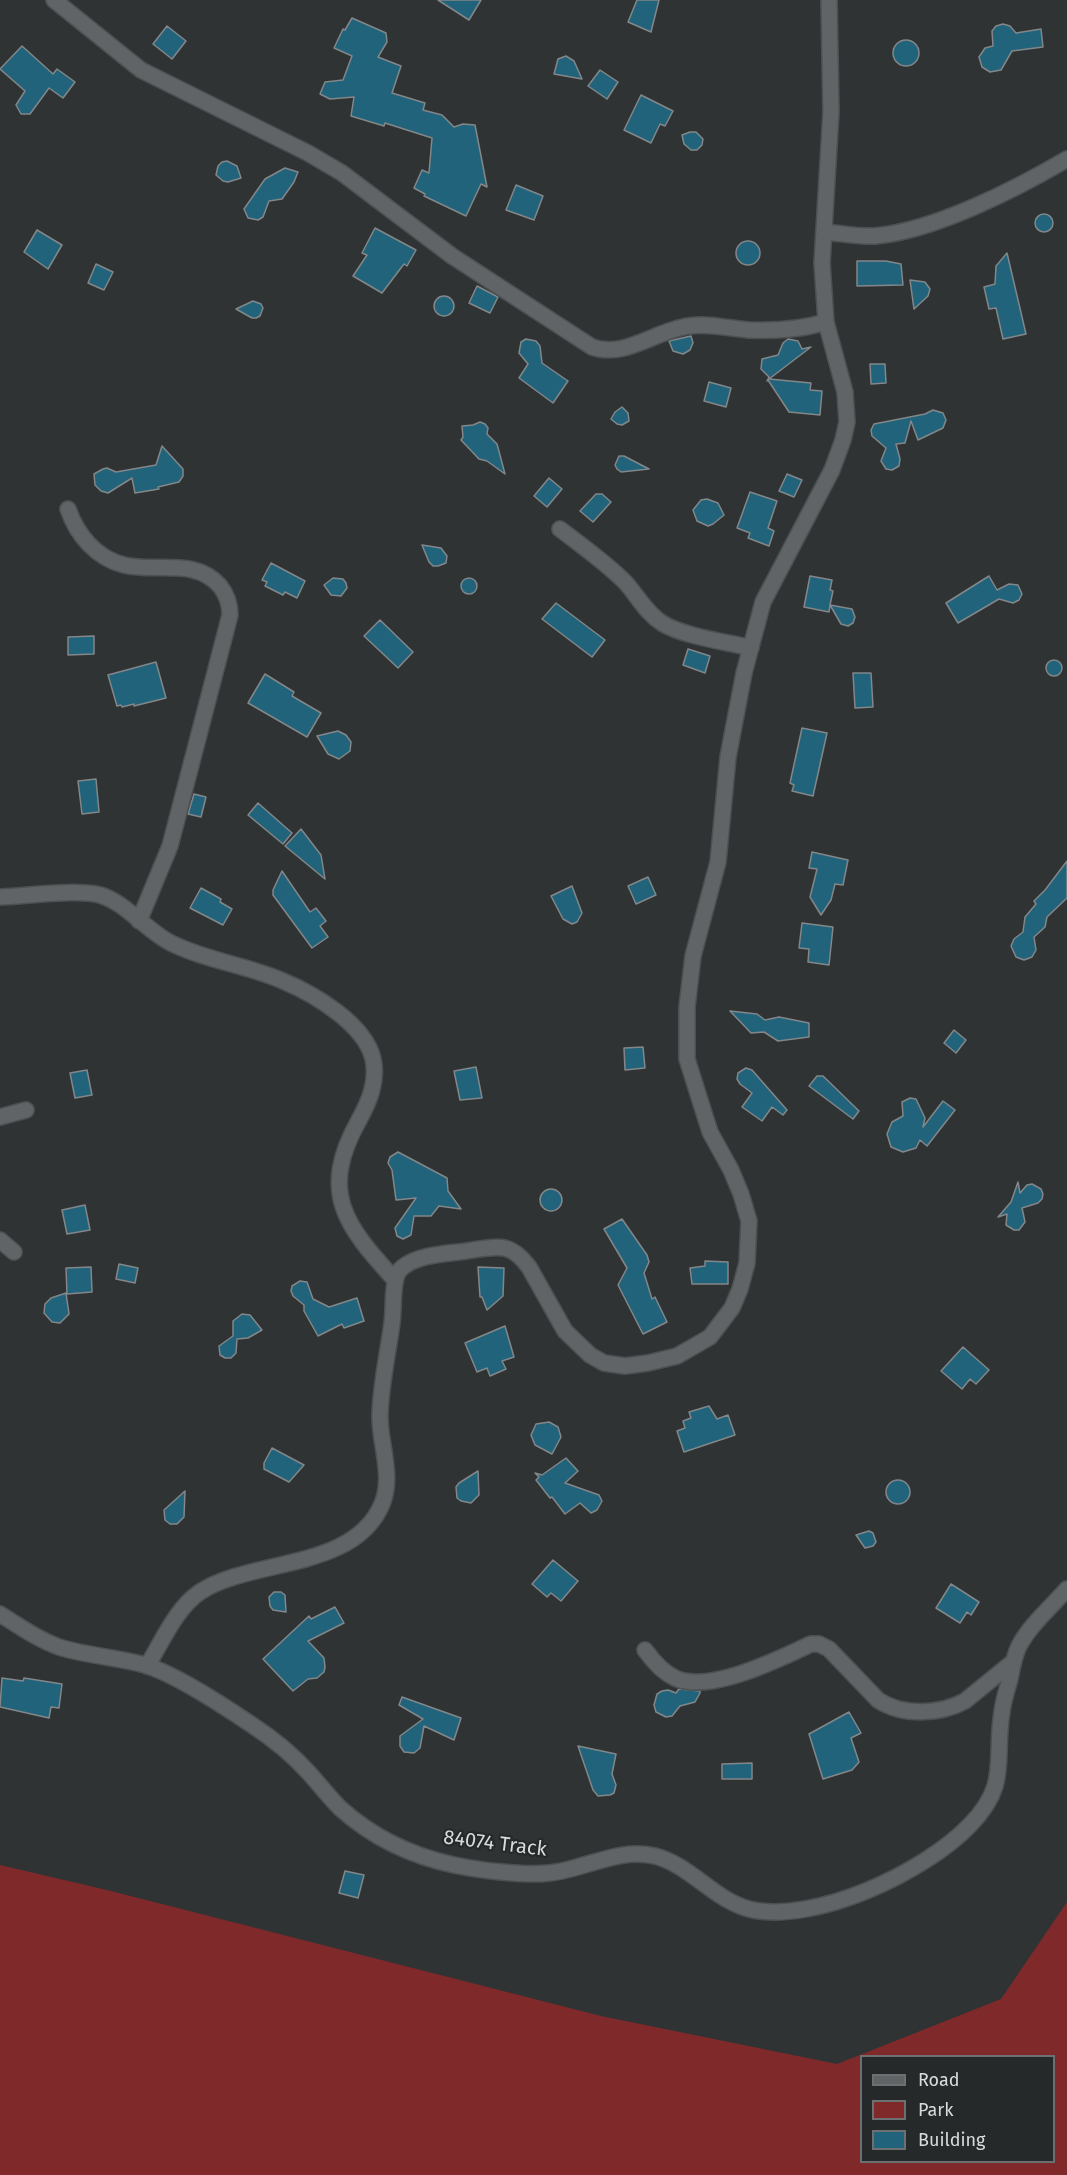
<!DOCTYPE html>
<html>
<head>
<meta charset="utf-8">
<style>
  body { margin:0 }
  #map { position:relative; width:1067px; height:2175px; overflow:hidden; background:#2f3334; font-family:"Fira Sans",sans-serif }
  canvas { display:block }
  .legend { position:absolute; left:860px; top:2055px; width:195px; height:108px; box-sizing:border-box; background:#25292a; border:2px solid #6d7071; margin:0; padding:8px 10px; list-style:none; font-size:18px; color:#d8dbdc }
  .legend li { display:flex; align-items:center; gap:12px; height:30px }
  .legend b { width:30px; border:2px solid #6d7071 }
</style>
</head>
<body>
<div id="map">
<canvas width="1067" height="2175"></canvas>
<ul class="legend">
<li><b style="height:8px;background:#606466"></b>Road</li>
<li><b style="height:16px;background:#7f292a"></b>Park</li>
<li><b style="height:16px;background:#21637b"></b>Building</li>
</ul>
</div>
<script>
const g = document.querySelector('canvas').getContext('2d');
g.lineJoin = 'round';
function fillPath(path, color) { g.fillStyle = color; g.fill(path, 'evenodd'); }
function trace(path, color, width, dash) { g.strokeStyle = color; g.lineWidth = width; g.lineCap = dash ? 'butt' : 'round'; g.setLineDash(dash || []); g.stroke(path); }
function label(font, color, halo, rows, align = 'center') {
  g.font = font + ' "Fira Sans",sans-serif'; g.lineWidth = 4.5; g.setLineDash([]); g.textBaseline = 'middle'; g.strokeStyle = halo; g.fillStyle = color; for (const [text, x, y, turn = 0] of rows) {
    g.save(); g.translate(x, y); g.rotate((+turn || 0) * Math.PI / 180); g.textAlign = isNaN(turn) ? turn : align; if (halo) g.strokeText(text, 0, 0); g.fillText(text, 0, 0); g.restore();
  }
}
fillPath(new Path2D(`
  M0,1865L107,1890L601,2016L837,2064L1001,1999L1067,1902V2175H0ZM862,2056H1054V2162H862Z`), '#7f292a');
const building = new Path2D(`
  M438,0H481L469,20Z
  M637,0H659L651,32L628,22Z
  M352,18L386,33L387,42L378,57L401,66L392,93L425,103L423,110L442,115L454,127L463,124L475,125L487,187L481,184L466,216L424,196L425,194L414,188L422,170L429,173L432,138L385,123L384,126L351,116L354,97L330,99L320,94L325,82L343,80L352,56L334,48L343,29L345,30Z
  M1003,24L1010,26L1016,33L1041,29L1043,47L1012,51L1001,70L990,72L982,67L979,57L985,48L993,46L992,31L996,26Z
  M167,26L186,41L172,59L153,44Z
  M893 53a13 13 0 1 1 26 0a13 13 0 1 1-26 0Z
  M22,46L53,74L57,69L75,82L63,98L49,88L30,114H21L16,105L25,91L0,69Z
  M566,56L574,61L582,79L554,74L558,59Z
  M600,70L618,82L607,99L588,86Z
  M641,95L673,111L665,126L660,124L651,143L624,130Z
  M690,132H696L703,139L702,145L697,150H691L684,144L682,135Z
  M227,161L237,166L241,178L228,182L223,181L216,175L218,166L222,162Z
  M285,168L298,172L294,182L282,199L269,201L263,217L258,220L248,218L244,209L265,179Z
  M516,185L543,196L534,220L506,210Z
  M1035 223a9 9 0 1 1 18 0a9 9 0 1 1-18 0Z
  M375,228L416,250L407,266L404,264L382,293L353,276L367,255L362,253Z
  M37,230L62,245L48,269L24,252Z
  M736 253a12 12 0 1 1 24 0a12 12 0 1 1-24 0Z
  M1007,253L1026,334L1003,339L996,308L989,309L984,287L995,284L996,266Z
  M857,261H886L901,264L903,285L857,286Z
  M96,264L113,272L104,290L88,283Z
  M910,280L925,282L930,289L928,296L914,309Z
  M477,286L498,297L490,313L469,303Z
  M434 306a10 10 0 1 1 20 0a10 10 0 1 1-20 0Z
  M253,301L261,304L263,308L260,316L256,318H252L236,309Z
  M691,336L693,343L690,350L683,354L673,351L669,341Z
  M526,339L536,341L540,346L542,363L568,381L553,403L519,378L528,364L519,353L521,342Z
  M788,339L798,341L802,349L811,347L769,379L811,383L810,390L822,391L820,415L789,412L768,380L767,381L769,377L761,369L762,359L778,355L783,343Z
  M870,364H885L886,383L871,384Z
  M709,382L731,388L726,407L704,401Z
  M622,407L628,413L629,421L622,425L617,424L611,419L615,412Z
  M933,410L943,413L946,420L943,428L918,440L911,421L905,443L896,444L900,459L899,466L892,470L886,469L881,461L886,448L872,436L871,430L874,424L925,414Z
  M480,422L485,424L488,428L487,434L497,444L505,474L487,461L479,459L461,440L463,437L462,426L473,425Z
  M162,446L183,469V476L179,482L158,487L159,489L135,493L132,478L108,493L101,491L95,485L94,474L103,469L107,468L116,472L156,465Z
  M619,456H624L649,469L621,472L617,469L615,465Z
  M787,474L802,480L794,497L779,491Z
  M549,478L562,489L547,507L534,496Z
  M750,492L777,501L768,528L774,531L769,546L748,538L750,533L737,528Z
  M596,494H602L611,502L593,522L580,511Z
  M707,499L718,503L724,515L713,524L708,526L697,521L693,510L701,500Z
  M422,545L441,548L447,556L446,563L438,566H433L429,562Z
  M271,563L305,581L297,598L285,592L283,595L265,586L267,582L262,580Z
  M810,576L832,580L830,590L833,591L830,605L852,609L855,617L853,623L848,626L841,624L830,605L829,612L804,607Z
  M989,576L997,590L1009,584L1018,585L1022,594L1019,600L1013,603L999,599L958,623L946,603Z
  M333,578L343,579L346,583L347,588L341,596L331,595L324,585Z
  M461 586a8 8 0 1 1 16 0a8 8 0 1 1-16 0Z
  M556,603L605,640L592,657L542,619Z
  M380,620L413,652L398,668L364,636Z
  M94,636V654L68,655V637Z
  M688,649L710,656L705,673L683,665Z
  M1046 668a8 8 0 1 1 16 0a8 8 0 1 1-16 0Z
  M156,662L166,698L134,706V704L122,707L121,705L117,706L108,675Z
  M853,673H871L873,707L855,708Z
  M265,674L294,692L292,696L321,713L307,737L248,703Z
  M802,728L827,733L813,796L792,791L794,785L790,783Z
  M338,731L346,735L351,742L350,751L339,759L328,754L317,736Z
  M96,779L99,812L82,814L78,781Z
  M194,794L206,797L201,817L188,814Z
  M258,803L292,833L283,844L248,815Z
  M301,829L321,855L325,879L285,846Z
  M812,852L848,860L843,885L835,884L831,900L821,915L810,897L817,869L809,868Z
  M1067,861V898L1047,917L1045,927L1034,937L1036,950L1032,957L1024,960L1016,957L1011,946L1014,939L1023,932L1025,917L1036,904L1034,901L1045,890Z
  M282,871L310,912L316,908L326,921L320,926L328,937L312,948L273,895V890Z
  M648,877L656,895L636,904L628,886Z
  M572,886L582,913L577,922L572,924L563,919L551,896Z
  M201,888L221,899L220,902L232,909L223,925L190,908Z
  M802,923L833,927L829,965L808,962L809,949L799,948Z
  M730,1011L757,1014L765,1020L779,1017L809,1023V1037L778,1041L764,1032L751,1033Z
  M954,1030L966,1040L956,1053L944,1043Z
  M643,1047L645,1068L625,1070L624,1048Z
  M476,1067L482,1098L460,1100L454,1071Z
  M746,1068L752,1070L787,1110L783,1115L772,1107L762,1121L742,1107L752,1093L740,1084L737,1079L738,1073Z
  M87,1070L92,1095L75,1098L70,1073Z
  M817,1076H823L859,1111L853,1119L809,1086Z
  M910,1098L916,1099L925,1118L923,1127L943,1101L955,1110L927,1146L920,1140L916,1148L903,1152L891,1147L887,1134L892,1122L903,1116L902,1102Z
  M398,1152L447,1178L448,1191L461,1209L439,1206L431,1216H414L411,1235L403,1239L397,1236L395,1228L416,1198L396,1200L392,1170L388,1163L390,1157Z
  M1018,1182L1020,1193L1027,1185L1032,1184L1041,1189L1043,1194L1042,1199L1038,1203L1022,1208L1025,1222L1019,1230H1014L1006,1225L1007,1214L998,1217L1011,1202Z
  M540 1200a11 11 0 1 1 22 0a11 11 0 1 1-22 0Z
  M85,1205L90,1230L67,1234L62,1210Z
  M622,1219L647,1255L649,1262L644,1273L652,1299L655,1297L667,1322L643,1334L618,1285L627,1268L604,1229Z
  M705,1261L728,1262V1284H692L690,1268L705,1266Z
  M119,1264L138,1268L135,1283L116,1279Z
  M91,1267L92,1292L67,1294L66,1268Z
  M478,1267L504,1268L503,1296L487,1310L482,1297H480Z
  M300,1281L307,1282L313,1299L329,1307L357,1298L364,1321L344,1328L342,1324L318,1336L304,1311V1305L293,1296L291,1291L292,1286Z
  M66,1293L69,1314L60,1323L52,1322L44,1313L45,1304L51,1298Z
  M242,1314L250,1315L262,1330L248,1338L237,1339L236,1353L231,1358H225L220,1355L219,1346L233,1336V1321Z
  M505,1326L514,1357L502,1361L506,1369L490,1376L487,1368L477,1372L465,1343Z
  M963,1347L989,1370L976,1384L970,1379L962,1389L941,1371Z
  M709,1406L717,1419L728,1415L735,1435L684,1452L677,1431L685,1428L683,1421L691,1418L689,1412Z
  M549,1422L558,1427L561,1437L552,1454L535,1445L531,1435L536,1424Z
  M272,1448L304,1465L289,1482L264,1469V1463Z
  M566,1458L578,1471L565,1483L599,1495L602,1501L597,1510L591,1513L580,1503L565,1514L552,1497L550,1498L536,1480L539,1477L535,1473L542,1475Z
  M478,1471L479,1495L471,1503L461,1501L457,1498L456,1487L459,1483Z
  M886 1492a12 12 0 1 1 24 0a12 12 0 1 1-24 0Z
  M185,1491L184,1517L177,1524H170L165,1520L164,1510Z
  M869,1531L873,1533L876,1542L873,1546L865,1548L856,1535Z
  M553,1560L578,1581L561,1601L551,1593L547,1597L532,1584Z
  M951,1584L979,1602L971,1615L967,1612L960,1623L936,1608Z
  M274,1592H281L285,1595L286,1612L273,1610L270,1606L269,1597Z
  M335,1607L344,1623L308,1641L324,1658L325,1667L324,1672L317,1678L308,1679L293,1691L263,1659L309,1616L311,1619Z
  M2,1678L23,1681L24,1678L62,1684L59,1708L51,1707L49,1718L0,1707Z
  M679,1689L700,1691V1693L695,1702L680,1706L672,1716L666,1717L656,1712L654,1705L657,1694L662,1691L668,1690L676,1693Z
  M402,1697L461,1718L454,1740L424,1726L420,1748L414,1753L404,1752L400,1746V1736L423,1719L399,1705Z
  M849,1712L861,1733L851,1738L859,1762L852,1770L823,1779L809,1734Z
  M578,1746L616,1754L612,1774L616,1785L614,1793L610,1795L598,1796L593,1790Z
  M752,1763V1779H722V1764Z
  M345,1871L364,1875L358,1898L339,1893Z`);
fillPath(building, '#21637b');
trace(building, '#838789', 1.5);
const minor = new Path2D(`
  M54,0L141,70L308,153L342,173L452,256L592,347C625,359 656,330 689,326C709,323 728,328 748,330C775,331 799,330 826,322
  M824,232C840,233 858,237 875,236C934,231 1016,189 1067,159
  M68,509C77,535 96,558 124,565C156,573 195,557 220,586C227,595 230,604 230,615L170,846L139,921
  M560,529C582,546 605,562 625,582C637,595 646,613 662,623C682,636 727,642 751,648
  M0,897C26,896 76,889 100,895C125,902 147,931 171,943C207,961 247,965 283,981C314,994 365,1024 373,1059C378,1081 369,1102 359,1120C318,1193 346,1226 395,1280
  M0,1117L26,1110
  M0,1240L14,1252
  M0,1614C19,1626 37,1639 59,1647C87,1656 117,1657 145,1665C175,1674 224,1706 252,1725C272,1738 292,1754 309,1773C319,1784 329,1797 340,1808C372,1837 412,1856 454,1865C477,1870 525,1876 549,1873C584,1870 618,1847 655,1856C690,1865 713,1899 749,1909C814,1925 925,1872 970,1825C1010,1784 994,1760 1002,1712C1003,1701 1007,1690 1010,1679C1012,1668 1014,1656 1019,1646C1030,1625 1051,1607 1067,1589
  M645,1650C653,1661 662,1672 675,1678C709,1694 779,1659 811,1644H819L829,1649L878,1700C902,1716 939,1715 965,1701L1014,1661
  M147,1666C162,1642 176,1608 200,1592C252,1558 354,1571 382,1504C394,1475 379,1443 380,1414C381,1383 388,1353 392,1323C394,1309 392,1293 396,1278C397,1273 399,1270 403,1267C420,1253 452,1254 473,1250C500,1246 511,1243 529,1267L565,1331L590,1355L604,1363L625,1366L648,1363L677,1356L710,1337L732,1308L740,1289L747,1263L749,1221L741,1194L731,1170L710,1132L687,1059V1007L693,956L718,862L728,757L744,673L763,602L832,470L843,440L847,422L845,392L826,322L822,263L831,112L829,0`);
trace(minor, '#4d5052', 18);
trace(minor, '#606466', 15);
label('20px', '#d8dbdc', '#25292a', [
  ["84074 Track",495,1844,7]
]);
</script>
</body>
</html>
